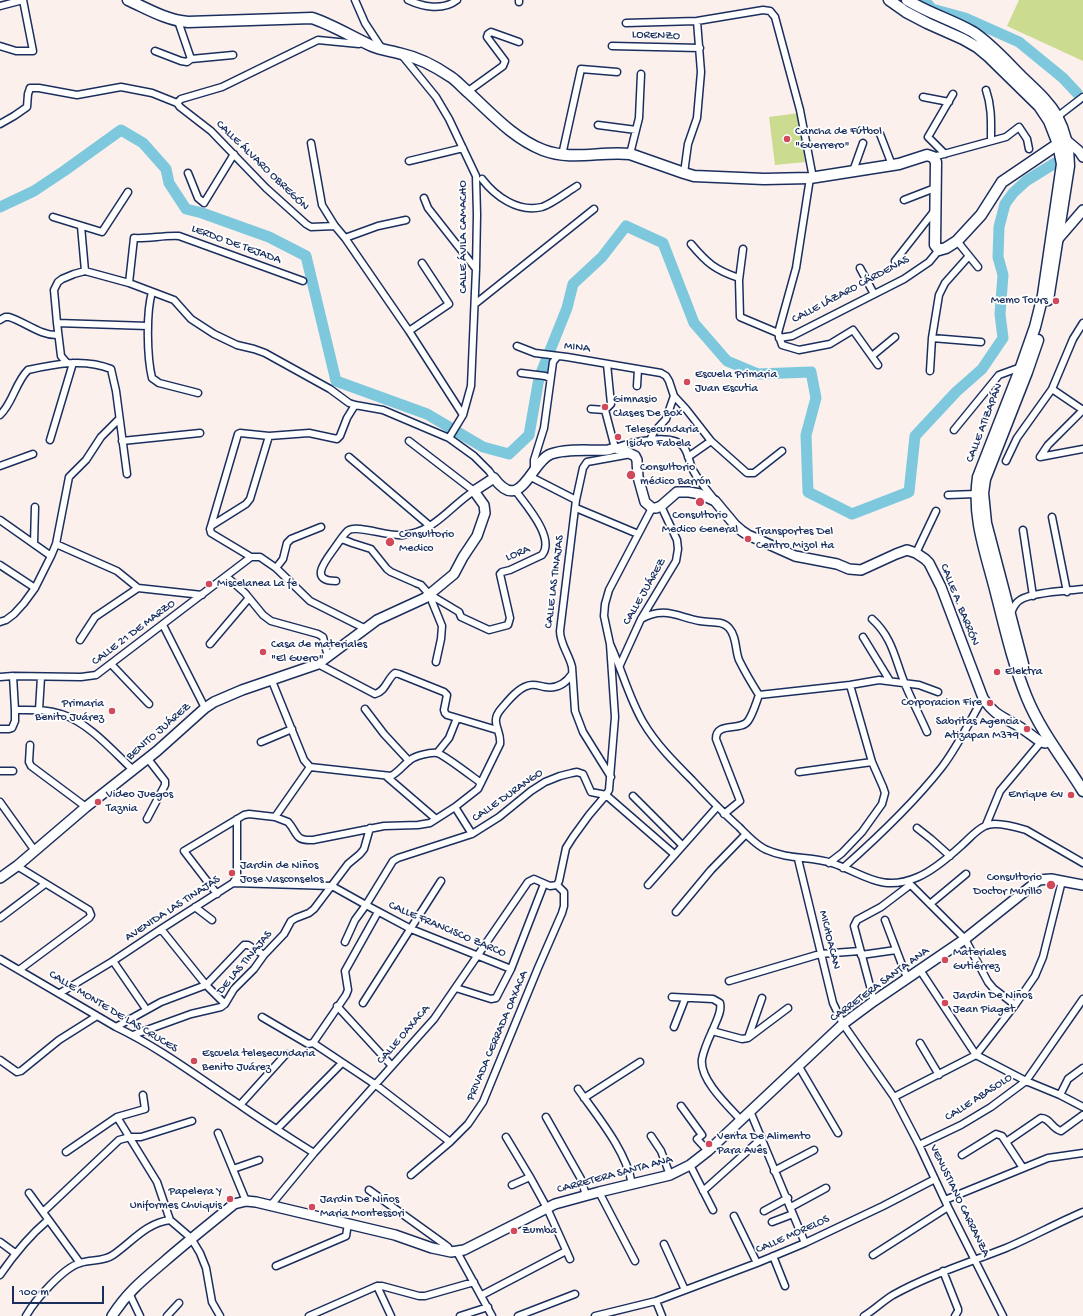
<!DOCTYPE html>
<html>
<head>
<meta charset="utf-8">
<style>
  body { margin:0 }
  #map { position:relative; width:1083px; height:1316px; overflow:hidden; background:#fbf0ec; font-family:"Gochi Hand",sans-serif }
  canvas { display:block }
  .scale { position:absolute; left:12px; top:1286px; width:92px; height:18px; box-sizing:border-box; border:2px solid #1b2f5e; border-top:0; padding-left:5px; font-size:12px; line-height:14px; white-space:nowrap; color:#1b2f5e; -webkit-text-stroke:3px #fff; paint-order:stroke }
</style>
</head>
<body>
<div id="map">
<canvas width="1083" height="1316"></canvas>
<div class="scale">100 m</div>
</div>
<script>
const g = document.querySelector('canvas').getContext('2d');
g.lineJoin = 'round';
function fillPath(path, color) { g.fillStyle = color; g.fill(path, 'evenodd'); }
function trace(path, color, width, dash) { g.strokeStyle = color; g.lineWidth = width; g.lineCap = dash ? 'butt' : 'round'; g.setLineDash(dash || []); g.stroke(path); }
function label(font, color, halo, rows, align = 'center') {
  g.font = font + ' "Gochi Hand",sans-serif'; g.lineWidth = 3.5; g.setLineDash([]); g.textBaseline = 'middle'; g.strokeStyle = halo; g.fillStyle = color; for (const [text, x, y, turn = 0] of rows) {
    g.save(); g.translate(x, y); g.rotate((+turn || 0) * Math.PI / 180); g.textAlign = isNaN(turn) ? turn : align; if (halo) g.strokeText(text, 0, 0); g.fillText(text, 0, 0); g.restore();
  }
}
fillPath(new Path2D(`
  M1019,0H1083V61L1007,26Z
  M799,113L805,162L775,165L769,117Z`), '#cbdb90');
trace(new Path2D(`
  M924,0L932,9L965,18L1019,42L1063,78L1077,93
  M0,207L34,191L64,171L121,130L143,143L166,169L169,183L186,209L202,213L269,237L306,256L336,381L427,414L483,447L509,454L529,435L539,378L567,308L573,284L602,257L626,226L663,243L694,323L727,361L758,374L811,372L816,398L806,435L808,492L852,514L909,492L915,436L956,392L982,369L1003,338L1000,314L1003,275L998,257L999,227L1005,204L1013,193L1026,181L1055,163`), '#7ec8de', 11);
const street = new Path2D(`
  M355,0L365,23L382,49
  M408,0C423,7 443,11 457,0
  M519,2V0
  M0,6L23,0
  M178,21L191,59
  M626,23L697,21L763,10L770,11L775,17L800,110L813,178
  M0,46L16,51H33L23,0
  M612,46L700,48
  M155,51L181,61L187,62L191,59L233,55
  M401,54L436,97L449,119L476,176L477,215L476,269L471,386L463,415L449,438
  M986,90C992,107 991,123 991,141
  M467,92L503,66L505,61L487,37L488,34L491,32L519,42
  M923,97L949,102
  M177,103L180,107L211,131L266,188L306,224L311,227L335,226
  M177,103L181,99L222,87L318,40L359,44L362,40
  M1057,117L1083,97
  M0,124L14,116L27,107L28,94L30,88H39L77,95L121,87L152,93L177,103
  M598,125L636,130
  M880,134L892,165
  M311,143L322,205L335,226L345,238L409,331L463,415
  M630,154L639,118L641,74
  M945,154L928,137L953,94
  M562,155L581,69L617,72
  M933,157L1006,137L1019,127L1027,139L1029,149
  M409,161L463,148
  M853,171L863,143
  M188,173L198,198L204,203L234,154
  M684,173L688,144L697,118L701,72L697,21
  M810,178L796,268L778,333L782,345L799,350L830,344L853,330L878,365
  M482,179C495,196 518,213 542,207C552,204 567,192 577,186
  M424,198L428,208L476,269
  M904,200L935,188
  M53,217L102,232L128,192
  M81,226L85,271
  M345,238L378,226L406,220
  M957,241L978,267
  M691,244C707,263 715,270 739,278
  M743,249L739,280L740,317L778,333
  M895,261L935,210
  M860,268L874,294
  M129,283L134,238C149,239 164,235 179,236L303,281
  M152,292C146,313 147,357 152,378L159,383L198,393
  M475,304L594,209
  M0,320L5,317H9C25,322 41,336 58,335
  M57,323L148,326
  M409,331L449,304L422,263
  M779,338L792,336L904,279L929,262L939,250
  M932,338L981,342
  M517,346L535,353L567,357L661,373L666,376L669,381L674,396L686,409L711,441L747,473H754L782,451
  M872,356L895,337
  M67,363L61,356L57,323L54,290L58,282L62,279L74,274L85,271L129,283L174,300L191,319L214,334L237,345L254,349L265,353L330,389L349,403L355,405L383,410L449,438L474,456L489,471L494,478
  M930,371L932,338L939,295L945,283L969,256
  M521,373L545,376L550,378
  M637,386L638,369
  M1052,389L1083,410
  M591,409L605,410
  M605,410L615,448C631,442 671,433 683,446C689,453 689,464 694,472C699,481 707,490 714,499
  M605,410L611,404L607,364
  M0,415C13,403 15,383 28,370C55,364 84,358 111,369L116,391L127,474
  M954,430L999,375L1021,367
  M50,440L73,363
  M650,440L654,432L666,419L674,396
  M122,441L200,433
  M349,457L430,526
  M688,457L711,441
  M1040,457L1048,445L1083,410
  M1040,457L1083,449
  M1006,461L1017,438L1052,389L1073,339L1083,323
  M0,466L33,454
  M534,470V460L544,428L553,362L557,357
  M531,477L576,500
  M948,495L976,494
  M576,508L638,534
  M1052,517L1067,592
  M0,520L51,556
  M211,526L238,434L240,433L269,436L309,433L337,439L340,436L347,418L355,405
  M1023,530L1033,596
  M342,539L352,543L371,549L387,569L391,572L416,583L421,585L429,594L442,626L441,639L436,662
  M34,544L35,507
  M56,544L117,571L138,588L202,595
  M916,553L936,511
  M251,557L211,533L210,529L211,526L246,504L250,499L269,436
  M0,565L35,588
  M276,568L310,601L366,629
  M227,577L245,593L263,615L271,621L318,634L323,637L328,657
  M336,581C307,581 327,559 336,546C339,542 345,532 349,530C358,525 389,537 403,535C435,532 449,507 474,491L409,441
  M429,594L459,612L461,617L489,630L508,625L510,618L500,574L502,572L510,570L542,555C556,538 525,504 515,490
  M1011,613C1013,608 1015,603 1020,600C1032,592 1067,591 1083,589
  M641,619C664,606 678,617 700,621C710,623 722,620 729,628C737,637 735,650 739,660C745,672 752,684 759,695
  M872,619C893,638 895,660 905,684C912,701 920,716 927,732
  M0,622L6,620L14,614L24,603L35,588L51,556L56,544L69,477L86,460L101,437L119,419
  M163,625L205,708
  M863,637L890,681
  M80,640L95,617L138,588
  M210,644L249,598
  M610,644C622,670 629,698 643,722C656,744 674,762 692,780C707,796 722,812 739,827C747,835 757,846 767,850C789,860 810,856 832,863C865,874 881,893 918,877C932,871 950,856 962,845C969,839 976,830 985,826C994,821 1016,827 1026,830L1083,863
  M111,664L149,704
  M318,664L375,694C386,691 387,679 395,673L399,674L444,692L447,695L444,710L445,713L447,715L497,730
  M620,665L641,619L676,561L678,549L677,540L661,506
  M0,677L13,676L81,677L96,675L251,557H260L276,568L283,559L287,543L291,539L321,527
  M272,681L304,760L310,767L391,776C399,772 403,765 410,760C415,756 430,752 437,753C443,754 474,778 481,783
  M759,695L850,685L879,680L919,685L938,692
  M365,709L384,734L409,761
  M15,710C30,710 46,709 61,714C88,722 113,751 133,770
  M39,710L41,677
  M0,729H9L12,728L15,721V710L13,676
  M261,742L292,729
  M30,745L29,762L31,766L86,807
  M437,753L449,738L457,718
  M0,771H13
  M799,772L872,762
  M386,776L436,819
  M611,777L583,732L575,711L572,667C569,654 560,644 560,631L576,500L583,468L587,462L631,454
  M633,796L682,845
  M0,802L35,851
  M455,807L472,834
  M724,814L740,801L716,739C716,721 740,732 748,721C753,714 756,703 759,695
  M275,817L310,767
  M147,819L165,785V781L148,759
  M986,825L1000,791L1041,742
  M917,828L931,839L950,856
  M798,859L833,1003L843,1024L894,1097L919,1145L948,1207L1003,1316
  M829,863L842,853L862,832L882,804L885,793L883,787L872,762L850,685
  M17,866L89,910L91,915L89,918L19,970
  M843,868C878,837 913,804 942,767C958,746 970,721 983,698
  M907,881L965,939L988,982L993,988L1015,1005
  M233,883L237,877V819
  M557,885L559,881L566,848L573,837L589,815L606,795L609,790L615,717L610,644L604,616L605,604L609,590L652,508
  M648,885L717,807
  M217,894L184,851L244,815L249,814L275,817L288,822C298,833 294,841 313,840L384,826L418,825L430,823L455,807L478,789L500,744C502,730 489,723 501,709C508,701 517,689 527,686C533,683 539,686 545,687C557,689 566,683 572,674
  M930,904L966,874
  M195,907L212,920
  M676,912L711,870L746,834
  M0,918L45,884
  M885,920L907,978
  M161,929L206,985L225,1004
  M345,942L355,920L366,905L393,861L398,858L472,834L499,817L531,791L545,782L560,776L572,773L577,772L583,774L591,792L606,795L674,854
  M861,955L896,950
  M0,959L116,1027C160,1048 199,1078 240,1105C264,1122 289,1137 314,1153
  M113,961L146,1009
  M920,970L976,1055L1026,1081L1060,1095L1083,1107
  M729,981L820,954L860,951
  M456,988L491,999L496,998L511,969L544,884
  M60,993L113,961L161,929L233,883L332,886L366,905L411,929L511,969
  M672,997L713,999L720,1003C722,1011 717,1019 714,1027C710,1036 704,1048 702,1059C699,1079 728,1106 741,1120
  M874,1001L854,926L857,920L881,907L910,885
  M363,1003L441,881
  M337,1006L392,1066
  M262,1017L308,1044L313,1043
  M116,1027L161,1002L206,985L244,945H248L264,955
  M674,1027L685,999
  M712,1031L742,1039L748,1038L788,1008
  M133,1035L191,1014L221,1007L225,1004L234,989L254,969L264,955L284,934L291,921L296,918L309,913L314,909L348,864L360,854L364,849L370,828
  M748,1038L762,998
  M313,1043L376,1085L450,1142
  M313,1043L346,995L348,990L345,971L378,912
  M920,1043L939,1075
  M0,1060L17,1072L21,1071L59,1040L97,1016
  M798,1065L838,1133
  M578,1089C597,1116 626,1150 632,1184
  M1060,1095L1068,1079L1083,1068
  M894,1097L976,1055L1015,1005L1035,976L1043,957L1062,881
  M584,1098L640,1062
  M240,1105L286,1054
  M681,1106L702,1135L697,1139L708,1151
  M750,1111L805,1243
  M117,1117L157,1182L170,1220L191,1238L200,1253L206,1268L212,1302L220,1316
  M546,1117L581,1179L586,1195
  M277,1129L342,1063
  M218,1133L246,1201
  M651,1136L661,1151L670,1175
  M506,1137L530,1177L547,1208L570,1259
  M1006,1142L1041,1118C1050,1118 1052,1129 1061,1131L1083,1115
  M919,1145L961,1125L991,1107L1026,1081L1083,999
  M66,1152L117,1117L145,1109L143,1095
  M962,1155L996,1134L1002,1136L1023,1168
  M690,1165L713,1210
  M233,1169L259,1160
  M774,1171L814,1150
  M411,1175L450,1142L468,1124L483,1102L538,968L562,913L564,906V892L557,885
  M512,1185L530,1177
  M369,1190L444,1244L448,1247L451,1252
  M703,1191L762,1138
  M599,1192L635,1261
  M29,1193L80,1263
  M945,1200L1048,1158L1083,1153
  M271,1205L314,1153L434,1019L528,882L534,879L550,886L557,885
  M791,1207L826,1188
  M764,1211L788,1198
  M43,1212L119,1140L130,1137H141L192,1121
  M734,1216L757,1263
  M772,1222L793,1214
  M0,1242L15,1253
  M664,1244L685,1290
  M457,1252L492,1316
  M873,1255L948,1207
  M773,1256L785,1286
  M276,1266L346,1236L348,1224
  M943,1271L958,1309V1311L955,1316
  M0,1275C15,1253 28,1237 48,1220
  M377,1286L391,1316
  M129,1293L140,1316
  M482,1295L566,1251
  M656,1301L662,1316
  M26,1316C35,1300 63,1268 80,1263C91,1259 103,1262 113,1255C132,1242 146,1223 170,1220
  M167,1316L179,1303
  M309,1316L377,1286H382L419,1296H425L474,1282
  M460,1316L488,1307
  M518,1316L575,1294
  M595,1316L656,1301L757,1263L805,1243L883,1206L935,1179
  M864,1316C874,1310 883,1301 893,1295C929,1275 968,1263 1006,1248C1032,1237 1057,1223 1083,1212`);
const secondary = new Path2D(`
  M1066,140L1079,151L1083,157
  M1058,239L1083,210
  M0,878L17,866L86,807L157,751L205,708L214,702L242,690L318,664L377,620L425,598L454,574L463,557L477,536L485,513L484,505L474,491L494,478C521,515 531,461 551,454C567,448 591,451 608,450L615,448L625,451L635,456L637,460L638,477L645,502L652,508H656L661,506L677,492H689L700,494L715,501L735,525L742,531L748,535L795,556L837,564L849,569L861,570L896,554L907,550L916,553L925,559L929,563L941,587L983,698C993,713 1000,716 1015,724C1024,729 1032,736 1041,742L1045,743L1050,741
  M112,1316C128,1291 144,1279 165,1261C188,1241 211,1223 234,1204L246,1201L256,1202L395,1235L432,1248L451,1252L464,1250L555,1204L599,1192L670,1175L690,1165L708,1151L843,1024L874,1001L965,939L1039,880L1051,879L1083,885`);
const primary = new Path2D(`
  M128,0C148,9 166,20 188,22L312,18C333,25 352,37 372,46C381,50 392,51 402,54C420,58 435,66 451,77C457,81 463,88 469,93C492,114 513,138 543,150C572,161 600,151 630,154L684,173L694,176L764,179L810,178L899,164L927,155L933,157L936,162L935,245L939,250L946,248L957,241L981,215L1002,182L1058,144
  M889,0L906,12L927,23L963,39L977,47L989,57L1039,106L1049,121L1058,144L1062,164L1043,295L1035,327L1021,367L978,477C972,518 986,553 996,593C1005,628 1013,664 1027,698C1041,732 1064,760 1083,791
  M907,0C928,13 952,20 973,32C990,43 1006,61 1020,75C1033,88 1048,100 1057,116C1065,131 1069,149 1069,166L1048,300
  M1023,664L986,523L983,493L985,479L1027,372L1038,340`);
trace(street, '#1b2f5e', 9);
trace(secondary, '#1b2f5e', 12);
trace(primary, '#1b2f5e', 13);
trace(street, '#fff', 6);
trace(secondary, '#fff', 9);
trace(primary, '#fff', 10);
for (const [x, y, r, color] of [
  [787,139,4,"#d1495b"],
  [1056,301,4,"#d1495b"],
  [687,382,4,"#d1495b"],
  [605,407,4,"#d1495b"],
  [618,437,4,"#d1495b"],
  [631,475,5,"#d1495b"],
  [700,502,5,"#d1495b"],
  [748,539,4,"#d1495b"],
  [390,542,5,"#d1495b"],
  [209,584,4,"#d1495b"],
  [263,652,4,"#d1495b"],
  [997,672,4,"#d1495b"],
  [990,703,4,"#d1495b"],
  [112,711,4,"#d1495b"],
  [1027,729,4,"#d1495b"],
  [1071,795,4,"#d1495b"],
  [98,802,4,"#d1495b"],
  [232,873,4,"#d1495b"],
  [1051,885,5,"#d1495b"],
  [945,960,4,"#d1495b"],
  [945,1003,4,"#d1495b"],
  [194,1061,4,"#d1495b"],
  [709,1144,4,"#d1495b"],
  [230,1199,4,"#d1495b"],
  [312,1207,4,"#d1495b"],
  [514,1231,4,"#d1495b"]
]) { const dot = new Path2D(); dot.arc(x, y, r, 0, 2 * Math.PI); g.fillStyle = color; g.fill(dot); trace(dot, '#fff', 1.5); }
label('12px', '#1b2f5e', '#fff', [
  ["LORENZO",656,36,2],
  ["CALLE ÁLVARO OBREGÓN",262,166,44],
  ["CALLE ÁVILA CAMACHO",464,237,-90],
  ["LERDO DE TEJADA",236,245,20],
  ["CALLE LÁZARO CÁRDENAS",851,290,-28],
  ["MINA",577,348,7],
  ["CALLE ATIZAPÁN",985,423,-69],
  ["LORA",518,554,-22],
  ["CALLE LAS TINAJAS",555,582,-83],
  ["CALLE JUÁREZ",645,592,-60],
  ["CALLE A. BARRÓN",959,605,68],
  ["CALLE 21 DE MARZO",134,633,-37],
  ["BENITO JUÁREZ",159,732,-41],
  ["CALLE DURANGO",508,796,-35],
  ["AVENIDA LAS TINAJAS",173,909,-33],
  ["CALLE FRANCISCO ZARCO",447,930,23],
  ["MICHOACAN",829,940,76],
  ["DE LAS TINAJAS",245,963,-50],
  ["CARRETERA SANTA ANA",880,985,-36],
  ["CALLE MONTE DE LAS CRUCES",113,1012,31],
  ["CALLE OAXACA",404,1035,-49],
  ["PRIVADA CERRADA OAXACA",498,1036,-67],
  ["CALLE ABASOLO",979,1098,-33],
  ["CARRETERA SANTA ANA",615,1175,-15],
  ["VENUSTIANO CARRANZA",959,1201,64],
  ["CALLE MORELOS",793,1235,-24]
]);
label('12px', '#1b2f5e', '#fff', [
  ["Cancha de Fútbol",795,132],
  ["\"Guerrero\"",795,146],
  ["Memo Tours",1048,301,"right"],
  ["Escuela Primaria",695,375],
  ["Juan Escutia",695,389],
  ["Gimnasio",613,400],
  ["Clases De Box",613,414],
  ["Telesecundaria",626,430],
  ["Isidro Fabela",626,444],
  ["Consultorio",640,468],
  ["médico Barrón",640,482],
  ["Consultorio",700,516,"center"],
  ["Medico General",700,530,"center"],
  ["Transportes Del",756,532],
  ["Centro Mizol Ha",756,546],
  ["Consultorio",399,535],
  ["Medico",399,549],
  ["Miscelanea La fe",217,584],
  ["Casa de materiales",271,645],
  ["\"El Guero\"",271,659],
  ["Elektra",1005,672],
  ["Corporacion Fire",982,703,"right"],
  ["Primaria",104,704,"right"],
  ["Benito Juárez",104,718,"right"],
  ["Sabritas Agencia",1019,722,"right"],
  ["Atizapan M379",1019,736,"right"],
  ["Video Juegos",106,795],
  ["Taznia",106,809],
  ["Enrique Gv",1063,795,"right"],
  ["Jardin de Niños",240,866],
  ["Jose Vasconselos",240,880],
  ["Consultorio",1042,878,"right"],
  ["Doctor Murillo",1042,892,"right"],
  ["Materiales",953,953],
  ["Gutiérrez",953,967],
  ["Jardin De Niños",953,996],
  ["Jean Piaget",953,1010],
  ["Escuela telesecundaria",202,1054],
  ["Benito Juárez",202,1068],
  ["Venta De Alimento",717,1137],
  ["Para Aves",717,1151],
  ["Papelera Y",222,1192,"right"],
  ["Uniformes Chuiquis",222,1206,"right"],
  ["Jardin De Niños",320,1200],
  ["Maria Montessori",320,1214],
  ["Zumba",522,1231]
], 'left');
</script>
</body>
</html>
